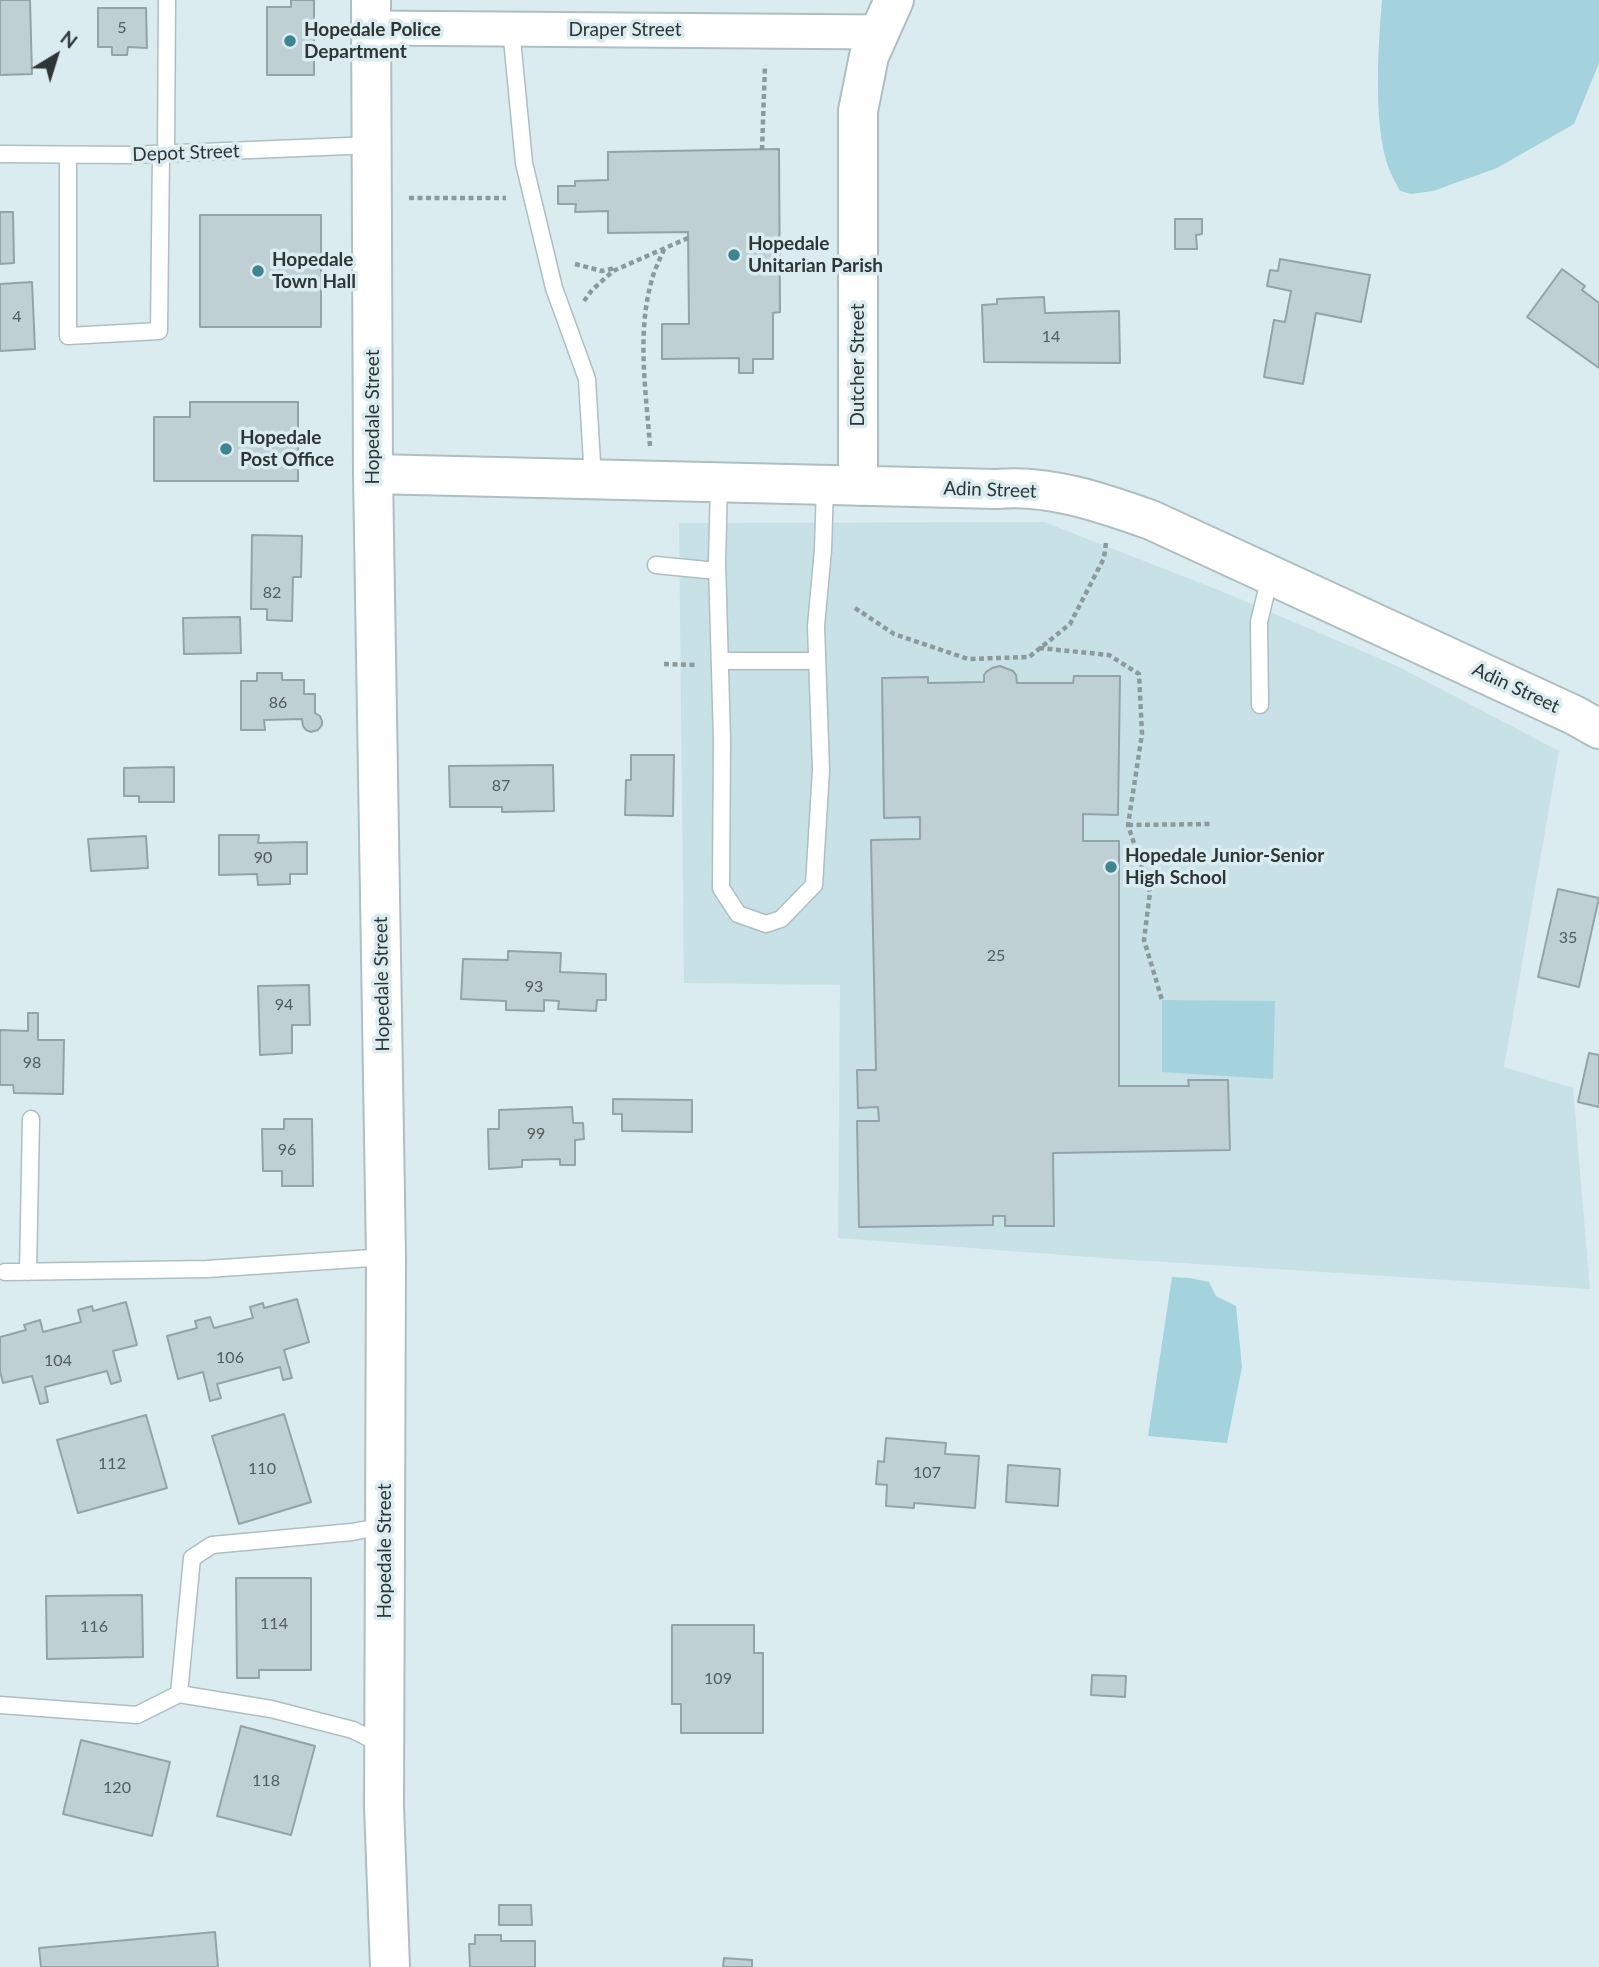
<!DOCTYPE html>
<html>
<head>
<meta charset="utf-8">
<style>
  body { margin:0 }
  #map { position:relative; width:1599px; height:1967px; overflow:hidden; background:#daecf0; font-family:Lato,sans-serif }
  canvas { display:block }
  .north { position:absolute; left:21px; top:21px; width:70px; height:70px; -webkit-text-stroke:5px #daecf0; paint-order:stroke; rotate:38deg; font-size:19px; font-weight:700; line-height:28px; text-align:center; color:#2e3536 }
  .north::after { content:''; display:block; margin:auto; width:24px; height:32px; background:#2e3536; clip-path:polygon(50% 0,100% 100%,50% 72%,0 100%) }
</style>
</head>
<body>
<div id="map">
<canvas width="1599" height="1967"></canvas>
<div class="north">N</div>
</div>
<script>
const g = document.querySelector('canvas').getContext('2d');
g.lineJoin = 'round';
function fillPath(path, color) { g.fillStyle = color; g.fill(path, 'evenodd'); }
function trace(path, color, width, dash) { g.strokeStyle = color; g.lineWidth = width; g.lineCap = dash ? 'butt' : 'round'; g.setLineDash(dash || []); g.stroke(path); }
function label(font, color, halo, rows, align = 'center') {
  g.font = font + ' Lato,sans-serif'; g.lineWidth = 7; g.setLineDash([]); g.textBaseline = 'middle'; g.strokeStyle = halo; g.fillStyle = color; for (const [text, x, y, turn = 0] of rows) {
    g.save(); g.translate(x, y); g.rotate((+turn || 0) * Math.PI / 180); g.textAlign = isNaN(turn) ? turn : align; if (halo) g.strokeText(text, 0, 0); g.fillText(text, 0, 0); g.restore();
  }
}
fillPath(new Path2D(`
  M1044,522L1221,591L1397,666L1559,751L1504,1067L1573,1088L1590,1289L1117,1259L838,1238L840,985L684,983L679,523Z`), '#c7e1e7');
fillPath(new Path2D(`
  M1382,0H1599V63L1574,124L1497,168L1433,191L1411,194L1400,191C1396,183 1391,175 1388,166C1373,122 1378,48 1382,0Z
  M1162,1000L1275,1001L1273,1079L1162,1072Z
  M1172,1277L1190,1278L1209,1282L1216,1296L1236,1306L1242,1367L1227,1443L1148,1436Z`), '#a4d3dd');
const building = new Path2D(`
  M0,0H30L32,74L0,75Z
  M291,0H314V75H267V7H291Z
  M98,8H146L147,48L128,47L127,55H112V47H98Z
  M779,149L780,312L773,313V359H753V373H739V358L662,359V324H689L688,232L608,233V211L575,212L576,204H558V186H575V181L608,180V152Z
  M0,212H13L14,263L0,264Z
  M200,215H321V327H200Z
  M1175,219H1202V234L1196,235L1197,249H1175Z
  M1280,259L1370,275L1361,322L1316,313L1303,384L1264,377L1274,320L1285,322L1291,291L1267,286L1270,270L1278,271Z
  M1562,269L1585,286L1582,290L1599,303V368L1527,317Z
  M32,282L35,349L0,351V284Z
  M1044,297L1045,313L1119,311L1120,363L984,362L982,305L997,304V299Z
  M190,402H298V481H154V417H190Z
  M252,535L302,536L301,577H293L292,621L267,620V609H251Z
  M240,617L241,653L184,654L183,618Z
  M1000,666L1013,671L1016,675L1017,683H1073L1074,676H1120L1118,815L1083,814V841H1119V1086H1189L1188,1080H1228L1230,1150L1053,1153L1054,1226H1005V1216H993V1225L859,1227L857,1121H879L878,1107L858,1108L857,1070H876L871,840L920,839V817L884,818L882,678L928,677V683L984,682V675L986,672L992,668Z
  M257,673H282V680H304V694H315V713L320,716L322,721V725L318,730L311,732L306,730L303,726L302,719L264,720L265,730H241V681H257Z
  M631,755H674L673,816L625,815L626,780H631Z
  M553,765L554,811L502,812V807H450L449,766Z
  M174,767V802H139V796H124V768Z
  M219,835H259L258,843L307,842V874H290V884L258,885L257,874L219,875Z
  M146,836L148,868L91,871L88,839Z
  M1558,889L1599,898L1579,987L1538,977Z
  M508,951L561,953L560,972L606,974V1000H597L596,1011L558,1009L559,1001L544,1000V1011L506,1010V1001L461,999L463,959L508,960Z
  M309,985L310,1025H292V1053L260,1055L258,986Z
  M28,1013H38V1040H64L63,1094L14,1093L13,1085H0V1030L28,1031Z
  M1589,1053L1599,1055V1107L1578,1102Z
  M613,1099L692,1100V1132L622,1131V1114H613Z
  M572,1107L573,1123H583L584,1139L575,1140V1165H560V1159L522,1160V1167L489,1169L488,1129H499V1110Z
  M284,1119H312L313,1186H282V1171H263L262,1129H284Z
  M297,1299L309,1342L284,1350L292,1378L283,1380L280,1367L217,1384L221,1398L210,1401L203,1372L178,1379L167,1336L197,1328L195,1321L210,1317L214,1328L253,1318L250,1307L263,1303L264,1308Z
  M126,1302L137,1345L113,1351L121,1381L111,1384L107,1371L45,1387L48,1402L40,1404L32,1376L3,1383L0,1371V1337L26,1330L24,1325L40,1320L43,1332L81,1322L78,1310L92,1306L93,1311Z
  M284,1414L311,1502L239,1524L212,1436Z
  M146,1415L167,1488L78,1513L57,1440Z
  M886,1438L946,1443L945,1454L979,1456L975,1508L914,1503V1508L886,1506L887,1485L876,1484L878,1461L884,1462Z
  M1008,1465L1060,1469L1058,1506L1006,1502Z
  M236,1578H311V1670H259V1678H237Z
  M142,1595L143,1657L47,1659L46,1596Z
  M672,1625H754V1653H763V1733H681V1704H672Z
  M1092,1675L1126,1676L1125,1697L1091,1695Z
  M241,1726L315,1746L291,1835L217,1816Z
  M81,1740L170,1762L152,1836L63,1814Z
  M499,1905H531L532,1925H499Z
  M215,1932L218,1967H41L39,1948Z
  M475,1935H501V1941H535V1967H470L469,1944H475Z
  M724,1958L752,1960V1967H723Z`);
fillPath(building, '#bed0d3');
trace(building, '#93a4a7', 2);
const service = new Path2D(`
  M511,29L524,163L554,288L587,379L593,479
  M0,154L130,155L372,145
  M166,154L167,0
  M68,155V336L159,331L161,154
  M719,481L717,563L722,740L721,888L738,914L766,924L781,919L814,885L821,770L816,626L823,550L825,485
  M656,565L717,571
  M720,661H817
  M1260,705L1259,622L1270,576
  M5,1272L207,1269L386,1257
  M28,1272L31,1119
  M179,1694L192,1558L212,1545L352,1532L384,1526
  M0,1705L137,1715L179,1694L271,1709L353,1730L383,1745`);
const minor = new Path2D(`
  M372,28L879,32`);
const tertiary = new Path2D(`
  M371,0L373,474L386,1257L384,1806L390,1967
  M373,474L997,489C1049,484 1103,503 1151,520L1574,715L1599,729
  M858,486V111L869,56L894,0`);
trace(service, '#adbfc2', 19);
trace(minor, '#adbfc2', 37);
trace(tertiary, '#adbfc2', 42);
trace(new Path2D(`
  M762,150L765,65
  M409,198H506
  M575,264L602,271L615,268
  M584,301L592,290L613,271L688,238
  M650,446C646,392 637,335 651,283C654,270 660,259 665,247
  M855,608L894,634L968,659L1029,657L1070,624L1104,558L1106,543
  M1039,648L1109,655L1139,674L1142,734L1128,825L1150,892L1144,940L1162,1000
  M664,664L697,665
  M1128,825L1213,824`), '#8d9a9c', 4.5, [5, 3.5]);
trace(service, '#fff', 16);
trace(minor, '#fff', 33);
trace(tertiary, '#fff', 38);
for (const [x, y, r, color] of [
  [290,41,7,"#3f8491"],
  [734,255,7,"#3f8491"],
  [258,271,7,"#3f8491"],
  [226,449,7,"#3f8491"],
  [1111,867,7,"#3f8491"]
]) { const dot = new Path2D(); dot.arc(x, y, r, 0, 2 * Math.PI); g.fillStyle = color; g.fill(dot); trace(dot, '#daecf0', 2.5); }
label('16px', '#525c5d', null, [
  ["5",122,28],
  ["4",17,317],
  ["14",1051,337],
  ["82",272,593],
  ["86",278,703],
  ["87",501,786],
  ["90",263,858],
  ["35",1568,938],
  ["25",996,956],
  ["93",534,987],
  ["94",284,1005],
  ["98",32,1063],
  ["99",536,1134],
  ["96",287,1150],
  ["106",230,1358],
  ["104",58,1361],
  ["112",112,1464],
  ["110",262,1469],
  ["107",927,1473],
  ["114",274,1624],
  ["116",94,1627],
  ["109",718,1679],
  ["118",266,1781],
  ["120",117,1788]
]);
label('bold 19px', '#2e3536', '#daecf0', [
  ["Hopedale Police",304,30],
  ["Department",304,52],
  ["Hopedale",748,244],
  ["Unitarian Parish",748,266],
  ["Hopedale",272,260],
  ["Town Hall",272,282],
  ["Hopedale",240,438],
  ["Post Office",240,460],
  ["Hopedale Junior-Senior",1125,856],
  ["High School",1125,878]
], 'left');
label('19px', '#2e3536', '#daecf0', [
  ["Draper Street",625,30],
  ["Depot Street",186,153,-2],
  ["Dutcher Street",858,365,-90],
  ["Hopedale Street",373,417,-90],
  ["Adin Street",990,490,2],
  ["Adin Street",1516,688,25],
  ["Hopedale Street",382,984,-91],
  ["Hopedale Street",385,1551,-90]
]);
</script>
</body>
</html>
